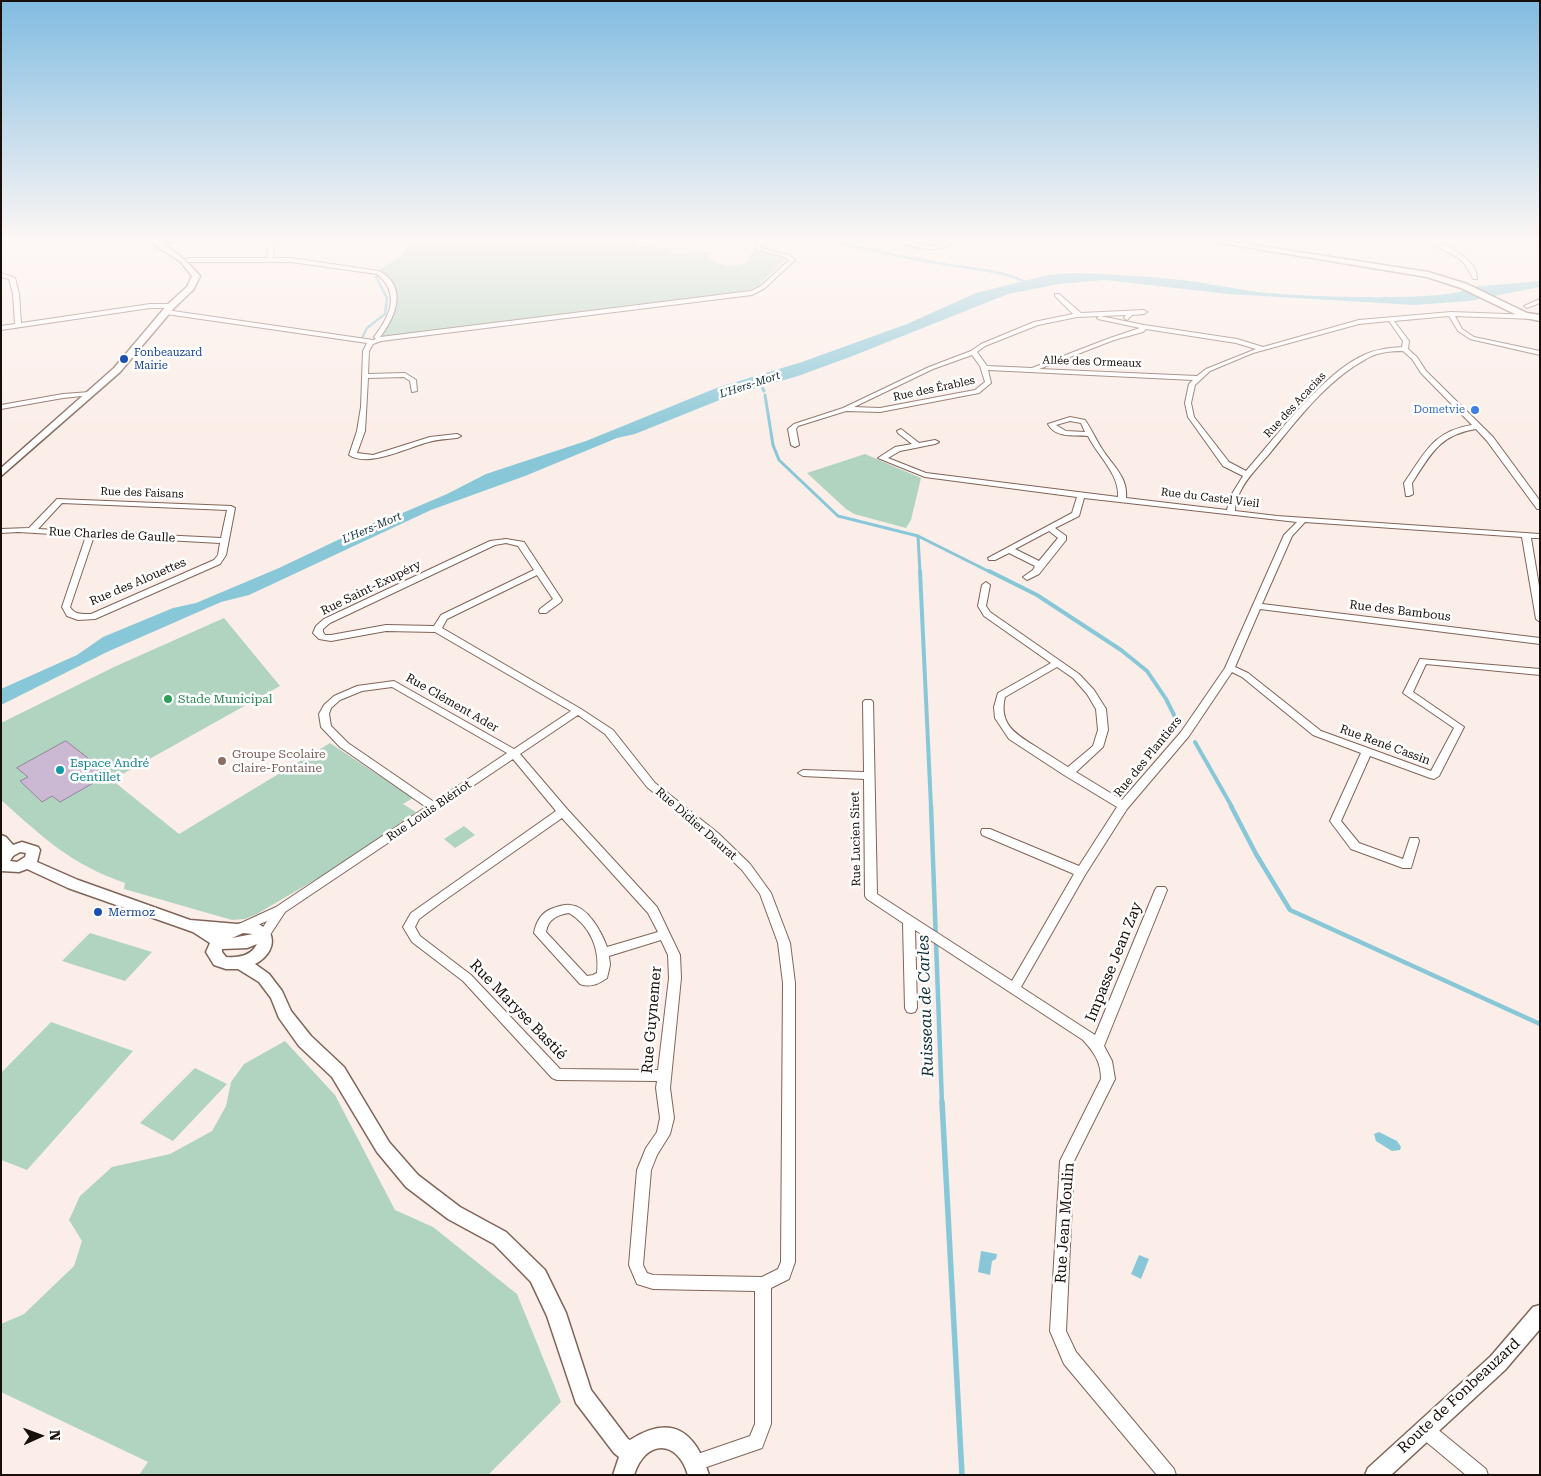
<!DOCTYPE html>
<html>
<head>
<meta charset="utf-8">
<style>
  body { margin:0 }
  #map { position:relative; width:1541px; height:1476px; overflow:hidden; background:#fbeee8; font-family:"Roboto Serif",serif }
  canvas { display:block }
  .frame { position:absolute; inset:0; border:2px solid #190f0a; pointer-events:none }
  .north { position:absolute; left:15px; top:1411px; width:50px; height:50px; -webkit-text-stroke:4px #fefefe; paint-order:stroke; rotate:88deg; font-size:14px; font-weight:700; line-height:20px; text-align:center; color:#190f0a }
  .north::after { content:''; display:block; margin:auto; width:18px; height:22px; background:#190f0a; clip-path:polygon(50% 0,100% 100%,50% 72%,0 100%) }
</style>
</head>
<body>
<div id="map">
<canvas width="1541" height="1476"></canvas>
<div class="frame"></div>
<div class="north">N</div>
</div>
<script>
const g = document.querySelector('canvas').getContext('2d');
g.lineJoin = 'round';
function fillPath(path, color) { g.fillStyle = color; g.fill(path, 'evenodd'); }
function trace(path, color, width, dash) { g.strokeStyle = color; g.lineWidth = width; g.lineCap = dash ? 'butt' : 'round'; g.setLineDash(dash || []); g.stroke(path); }
function label(font, color, halo, rows, align = 'center') {
  g.font = font + ' "Roboto Serif",serif'; g.lineWidth = 5; g.setLineDash([]); g.textBaseline = 'middle'; g.strokeStyle = halo; g.fillStyle = color; for (const [text, x, y, turn = 0] of rows) {
    g.save(); g.translate(x, y); g.rotate((+turn || 0) * Math.PI / 180); g.textAlign = isNaN(turn) ? turn : align; if (halo) g.strokeText(text, 0, 0); g.fillText(text, 0, 0); g.restore();
  }
}
fillPath(new Path2D(`
  M416,238H641L635,242L639,247L671,248L668,252L670,253L712,252L708,256C719,268 739,269 751,259L750,254L754,251L786,259L758,286L745,292L379,338L386,326L394,296L379,273L402,258Z
  M865,454L921,478L911,520L906,528L854,514L846,509L807,473Z
  M224,618L280,686L112,780L179,834L330,743L413,798L403,804L416,812L335,868L257,914L245,919L232,920L124,889L125,883C70,864 44,838 1,800V723L114,667Z
  M464,826L475,835L455,848L444,839Z
  M90,933L152,952L125,981L62,961Z
  M51,1022L133,1051L27,1170L1,1160V1073Z
  M285,1041L335,1095L395,1210L433,1227L517,1294L561,1402L488,1475H139L148,1462L1,1392V1324L24,1314L74,1266L82,1241L69,1220L80,1196L112,1167L170,1154L212,1131L226,1106L231,1082L244,1064Z
  M195,1068L227,1084L173,1141L140,1123Z`), '#b1d4c0');
fillPath(new Path2D(`
  M1075,273C1110,274 1146,276 1181,280C1210,283 1238,290 1267,293C1297,296 1455,303 1471,287L1540,281V287L1469,301L1414,305L1228,294L1105,280L1059,284L1008,294L850,357L798,376L732,395L635,434L617,438L525,476L431,510L249,595L221,602L107,652L1,705V689L77,655L103,637L173,608L196,603L279,568L384,518L393,517L447,494L486,474L586,441L719,387L802,362L907,324L976,293L1048,275Z
  M1379,1132L1397,1141L1401,1147L1400,1150L1392,1151L1376,1141L1374,1134Z
  M981,1251L997,1254L996,1259L992,1261L990,1275L978,1272Z
  M1139,1255L1149,1259L1141,1279L1131,1274Z`), '#88c7d7');
trace(new Path2D(`
  M822,238C862,249 902,257 943,264C971,269 1004,270 1029,284
  M361,340L367,328L385,314L387,298L376,277L383,269L402,258L416,238
  M760,382L762,386`), '#88c7d7', 2.5);
trace(new Path2D(`
  M761,385L764,391
  M765,395L773,445L779,460L838,516L918,536L992,573
  M918,536L920,573`), '#88c7d7', 3);
trace(new Path2D(`
  M920,571L931,807
  M989,571L1037,595L1121,650L1147,671L1166,699L1179,725
  M1195,742L1232,807`), '#88c7d7', 4);
trace(new Path2D(`
  M931,806L942,1104
  M1231,806L1256,854L1290,910L1540,1024`), '#88c7d7', 4.5);
trace(new Path2D(`
  M942,1102L962,1475`), '#88c7d7', 5.5);
const building = new Path2D(`
  M66,741L102,769L88,777L95,782L60,802L52,796L42,802L20,781L28,777L17,768Z`);
fillPath(building, '#cbb8d2');
trace(building, '#95839b', 1);
const minor = new Path2D(`
  M180,238H189L157,246L154,244Z
  M284,238H290L274,248L273,258H291L379,271C408,286 396,317 380,337L751,291L761,286L789,260L785,257L756,250L757,243L766,238H772L762,245L761,248L789,255L795,260L765,288L752,295L381,341L373,344L369,351L368,374L405,373L416,380L417,391L412,392L410,381L404,377L368,378L365,431L357,453L373,455L430,437L457,434L461,436L457,438C448,439 438,439 429,442C408,447 369,468 349,455L357,431L361,407L363,351L367,343L166,314L163,312L166,310L373,340L376,339L374,337C390,316 401,294 377,274L291,262H188L185,260L188,258H267L269,246Z
  M946,238H950L952,243C939,253 915,249 901,242L904,240C917,243 933,250 946,242Z
  M1425,238H1430C1446,246 1478,258 1477,279H1473C1461,249 1442,255 1425,238Z
  M1,273L15,278L19,294L21,323L150,304H171L174,306L171,308H150L1,330V326L15,324L13,294L9,279L1,277Z
  M1055,294H1059L1081,313L1144,310L1147,312L1144,314L1132,315L1127,320L1124,318L1126,315L1077,317L1038,325L985,346L977,352L987,366L1032,368L1110,338L1140,328L1098,319L1097,318L1100,316L1144,325L1237,339L1263,347L1359,320L1451,312L1534,315L1537,317L1534,319L1455,316L1462,329L1474,337L1540,351V355L1470,339L1458,331L1449,316L1394,321L1409,341L1408,349L1417,357L1426,371L1493,437L1540,501V509H1537L1487,441L1476,429C1439,435 1431,454 1412,483L1413,494L1409,496H1406L1404,483C1425,453 1433,431 1472,425L1421,373L1412,359L1403,351C1391,351 1377,352 1366,359C1327,380 1298,419 1270,453C1260,465 1247,477 1240,492C1237,498 1235,504 1235,511L1277,516L1540,534V538H1531L1540,592V622L1536,619L1522,537L1305,522L1292,536L1262,604L1540,638V644L1260,609L1235,667L1248,673L1321,731L1431,771L1454,728L1403,693L1420,659L1540,669V675L1426,664L1413,692L1464,727L1439,776L1434,779L1430,778L1370,756L1341,821L1359,843L1403,859L1410,838H1418L1419,841L1411,868H1403L1351,849L1330,821L1361,753L1313,735L1242,677L1232,672L1189,736L1127,809L1085,875L1021,987L1095,1035L1155,890L1157,887H1165L1167,890L1104,1046L1112,1061L1115,1079L1074,1161L1066,1331L1076,1352L1174,1469L1176,1475H1157L1064,1364L1050,1331L1060,1161L1101,1079C1101,1062 1094,1052 1083,1040L915,930L917,1008L915,1012L911,1013L907,1012L905,1008L903,923L867,899L865,896L864,779L803,776L798,773L803,770L864,772L863,702L865,700H871L873,702L877,894L1012,981L1074,874L982,835L981,832L982,829H990L1079,866L1117,807L1064,775L1009,739L995,718L994,707L998,693L1051,663L984,616L978,606L982,585L986,582L990,585L986,606L990,612L1079,674L1094,690L1106,709L1108,730L1103,747L1076,772L1122,800L1181,732L1225,668L1284,535L1297,522L1084,498L1079,516L1055,528L1066,536V540L1039,574L1027,580L1023,577L1033,570L1035,566L1009,553L995,560H989L988,558L1072,513L1077,497L925,477L878,458L895,447L912,444L898,433L897,431L901,429L919,443L935,440L939,442L935,444L900,451L888,458L926,473L1118,497C1120,475 1098,456 1088,436C1074,435 1055,438 1048,424L1070,417L1085,420C1092,430 1095,438 1102,449C1113,466 1128,477 1126,498L1227,510L1230,497L1243,476L1223,466L1188,417L1185,403L1189,384L1193,380L988,370L991,383L979,393L880,412L846,411L798,426L796,429L799,445L795,447L791,445L788,429L794,424L843,408L929,367L971,351L981,344L1034,322L1073,314L1055,296ZM1389,321L1403,341L1402,347C1389,348 1376,349 1364,355C1323,373 1276,437 1246,471L1229,462L1194,417L1191,403L1195,385L1210,371L1253,353L1359,324ZM1146,329L1236,343L1256,349L1206,369L1197,376L1039,369L1114,340L1143,332ZM972,355L980,366L985,382L975,390L880,408L854,407L933,369ZM1070,421L1081,423L1085,432L1066,431L1056,425ZM1049,531L1058,538L1039,561L1015,549ZM1057,667L1073,678L1087,694L1096,709L1098,730L1093,746L1068,767C1058,761 1048,754 1038,748C1017,735 998,725 1005,697Z
  M1540,299V303L1527,308L1524,306Z
  M90,392L92,393V395L63,398L1,409V405L63,394Z
  M57,499L231,506L235,508L226,555L220,564L95,619L78,620L67,616L62,607L86,536L18,532L1,533V529L29,528ZM62,503L227,510L221,538L38,529ZM94,536L220,543L218,555L214,560L91,614C82,614 75,615 70,607Z
  M506,539L524,542L562,600L561,602L546,613H540L539,611L540,609L553,599L537,575L447,619L442,628L581,709L613,730L655,783L718,833L750,864L771,893L790,943L795,983V1262L789,1279L771,1288V1424L762,1448L698,1470L692,1468L690,1462L692,1456L750,1436L755,1424V1291L653,1289L637,1284L629,1265L637,1170L646,1148L657,1132L660,1118L656,1088L657,1081L557,1080L552,1078L463,981L412,942L403,927L411,913L556,811L513,759L285,912L268,938L264,940L260,938L258,935L267,921L243,931L239,930L237,927L239,924L276,907L426,807L340,747L321,727L319,714L324,705L334,696L357,686L394,681L514,749L571,711L435,632L386,631L331,641L319,639L313,633L316,626L324,619L490,541ZM506,543L518,546L534,570L441,615L434,626L386,625L331,635H325L323,632V629L330,623L495,545ZM392,687L507,753L434,802L348,743L331,726L329,714L331,708L340,700L362,691ZM578,715L605,734L647,787L710,839L742,870L760,894L778,943L783,983L781,1262L778,1269L762,1277L653,1275L647,1273L643,1265L651,1170L657,1155L670,1134L674,1118L670,1088L681,978L680,955L657,907L567,809L520,754ZM562,818L648,913L658,932L607,947C602,933 588,906 570,905C564,904 557,907 551,909C541,913 536,922 534,933L580,984C590,988 599,984 607,978L610,965L609,956L661,940L668,955L669,978L658,1070L560,1069L471,975L420,936L415,927L419,919L442,902ZM569,913C590,926 600,948 597,973L593,975L587,976L546,932C548,919 557,915 569,913Z
  M1424,1421L1430,1423L1486,1469L1488,1475H1466L1418,1435L1416,1429L1418,1423Z`);
const tertiary = new Path2D(`
  M144,238C161,236 190,264 200,276L193,290L174,308L120,372L1,476V468L114,368L168,304L187,287L192,276L181,262Z
  M1,835L6,837L13,845L22,842L38,847L40,850L37,862L78,880L190,920L237,924L256,922L269,931C277,945 267,958 255,964L269,974L282,991L291,1011L311,1036L344,1067L389,1142L418,1175L460,1207L506,1232L545,1270L566,1313L591,1390L628,1439L630,1440C672,1413 696,1432 709,1475H688C677,1438 645,1440 634,1475H613L619,1457L614,1453L576,1403L547,1316L531,1282L494,1244L448,1219L406,1187L377,1152L332,1077L299,1046L279,1018L271,998L259,982L238,969H226L214,965L206,952L210,943L193,932L68,888L27,869L19,872L1,871ZM20,852L26,853L25,857L17,862L10,861L13,856ZM243,933L253,934L232,938ZM257,944C251,956 239,958 226,957L222,952V949L247,948Z
  M1540,1305V1329L1505,1370L1391,1475H1365L1368,1468L1491,1356L1533,1307Z`);
const secondary = new Path2D(`
  M1,238H22L1,242Z
  M1191,238H1208L1428,272L1467,284L1527,313L1540,315V321L1521,317L1461,288L1427,277Z`);
trace(minor, '#816458', 2);
trace(tertiary, '#816458', 3);
trace(secondary, '#816458', 3);
fillPath(minor, '#fff');
fillPath(tertiary, '#fff');
fillPath(secondary, '#fff');
const sky = g.createLinearGradient(0, 0, 0, 444);
sky.addColorStop(0, '#81bce1');
sky.addColorStop(0.54, '#fdf7f5');
sky.addColorStop(1, '#fdf7f500');
g.fillStyle = sky;
g.fillRect(0, 0, 1541, 444);
for (const [x, y, r, color] of [
  [124,359,5,"#1a4fb4"],
  [1475,410,5,"#3f7fe0"],
  [168,699,5,"#2e9e5b"],
  [222,761,5,"#8d6e63"],
  [60,770,5,"#0f9aa8"],
  [98,912,5,"#1a4fb4"]
]) { const dot = new Path2D(); dot.arc(x, y, r, 0, 2 * Math.PI); g.fillStyle = color; g.fill(dot); trace(dot, '#fefefe', 2); }
label('11px', '#164399', '#fefefe', [
  ["Fonbeauzard",134,353],
  ["Mairie",134,366]
], 'left');
label('11px', '#190f0a', '#fefefe', [
  ["Allée des Ormeaux",1092,362,2],
  ["Rue des Érables",934,389,-12],
  ["Rue des Acacias",1295,405,-47],
  ["Rue des Faisans",142,493,2],
  ["Rue du Castel Vieil",1210,498,7]
]);
label('italic 11px', '#0e2e36', '#fefefe', [
  ["L'Hers-Mort",750,385,-18],
  ["L'Hers-Mort",372,528,-23]
]);
label('11px', '#366cbe', '#fefefe', [
  ["Dometvie",1465,410]
], 'right');
label('12px', '#190f0a', '#fefefe', [
  ["Rue Charles de Gaulle",112,535,3],
  ["Rue des Alouettes",138,582,-23],
  ["Rue Saint-Exupéry",371,588,-26],
  ["Rue des Bambous",1400,611,7],
  ["Rue Clément Ader",452,703,30],
  ["Rue René Cassin",1385,745,20],
  ["Rue des Plantiers",1148,757,-51],
  ["Rue Louis Blériot",429,811,-34],
  ["Rue Didier Daurat",696,824,41],
  ["Rue Lucien Siret",856,839,-91]
]);
label('12px', '#27864d', '#fefefe', [
  ["Stade Municipal",178,699]
], 'left');
label('12px', '#785e54', '#fefefe', [
  ["Groupe Scolaire",232,754],
  ["Claire-Fontaine",232,768]
], 'left');
label('12px', '#0d838f', '#fefefe', [
  ["Espace André",70,763],
  ["Gentillet",70,777]
], 'left');
label('12px', '#164399', '#fefefe', [
  ["Mermoz",108,912]
], 'left');
label('15px', '#190f0a', '#fefefe', [
  ["Impasse Jean Zay",1114,962,-68],
  ["Rue Maryse Bastié",518,1010,46],
  ["Rue Guynemer",652,1020,-85],
  ["Rue Jean Moulin",1065,1223,-86],
  ["Route de Fonbeauzard",1459,1396,-43]
]);
label('italic 16px', '#0e2e36', '#fefefe', [
  ["Ruisseau de Carles",926,1006,-92]
]);
</script>
</body>
</html>
